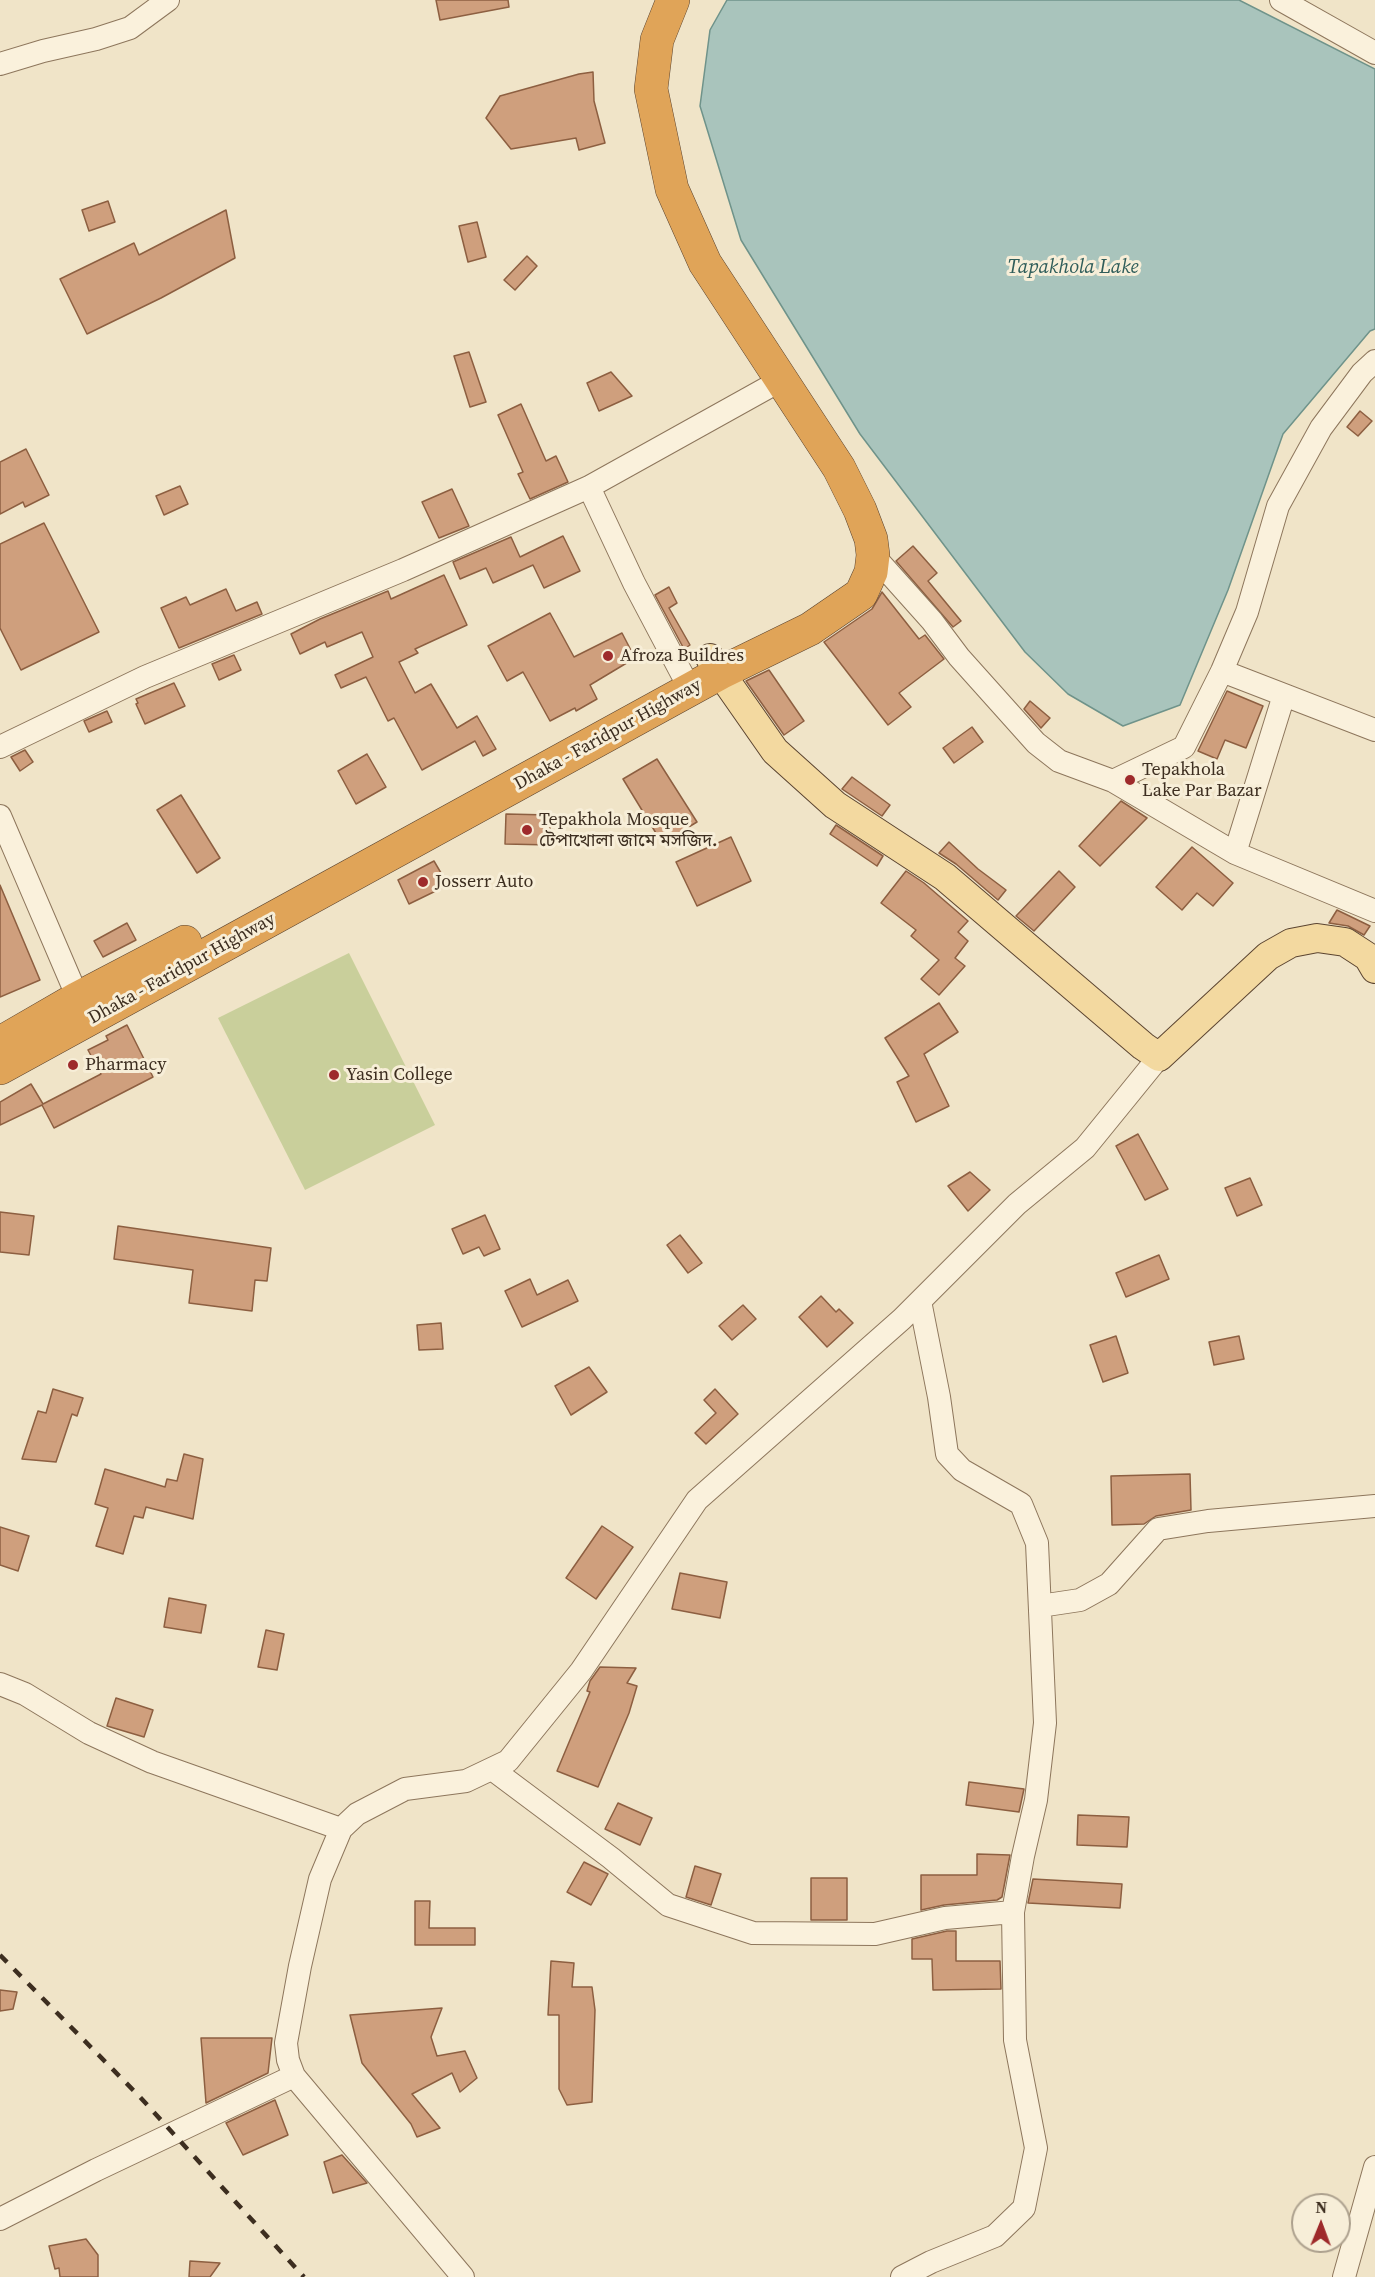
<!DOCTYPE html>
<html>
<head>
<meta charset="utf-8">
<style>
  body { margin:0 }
  #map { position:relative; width:1375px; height:2277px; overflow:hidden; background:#f0e4c8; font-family:"Source Serif 4",serif }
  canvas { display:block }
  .north { position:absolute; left:1291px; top:2193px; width:60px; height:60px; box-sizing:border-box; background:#f7eed8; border:2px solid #ada18e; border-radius:50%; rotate:1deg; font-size:16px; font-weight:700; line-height:24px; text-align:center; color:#3d2e20 }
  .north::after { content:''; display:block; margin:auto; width:21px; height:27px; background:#9e2a2b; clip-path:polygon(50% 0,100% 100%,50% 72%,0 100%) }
</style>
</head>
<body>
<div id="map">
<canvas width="1375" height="2277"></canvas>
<div class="north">N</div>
</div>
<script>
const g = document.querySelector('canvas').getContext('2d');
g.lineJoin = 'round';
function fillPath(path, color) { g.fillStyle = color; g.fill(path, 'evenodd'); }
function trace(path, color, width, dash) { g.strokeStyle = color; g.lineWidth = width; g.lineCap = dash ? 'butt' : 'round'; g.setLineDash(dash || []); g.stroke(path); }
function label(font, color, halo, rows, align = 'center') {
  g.font = font + ' "Source Serif 4","Noto Sans Bengali",serif'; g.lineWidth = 6; g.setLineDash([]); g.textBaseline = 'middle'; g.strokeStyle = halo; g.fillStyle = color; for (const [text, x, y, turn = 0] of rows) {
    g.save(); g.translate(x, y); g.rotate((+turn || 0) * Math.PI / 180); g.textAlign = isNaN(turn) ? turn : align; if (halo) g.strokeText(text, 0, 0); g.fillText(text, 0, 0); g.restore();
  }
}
fillPath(new Path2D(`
  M349,953L435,1125L305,1190L218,1018Z`), '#c9cf9b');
const water = new Path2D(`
  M727,0H1239L1375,69V329L1370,331L1283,434L1228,590L1180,705L1123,726L1068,694L1025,652L860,434L741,240L700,106L710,30Z`);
fillPath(water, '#a9c4bc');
trace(water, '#6f938a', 1.5);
const building = new Path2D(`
  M436,0H508L509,7L440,20Z
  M593,72L594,101L605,143L579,150L576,138L511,149L486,118L500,96L579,74Z
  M108,201L115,222L89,231L82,210Z
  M226,210L235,258L161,298L87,334L60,279L134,243L139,255Z
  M477,222L486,257L468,262L459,226Z
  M527,256L537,266L515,290L504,280Z
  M469,352L486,402L470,407L454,356Z
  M611,372L632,396L599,411L587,383Z
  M521,404L546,461L556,456L568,482L530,499L518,474L523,472L498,415Z
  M1360,411L1372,421L1358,436L1347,427Z
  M26,449L49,495L25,507L23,502L0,514V462Z
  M180,486L188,504L164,515L156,496Z
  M452,489L469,526L439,538L422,502Z
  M44,523L99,632L21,670L0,628V544Z
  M563,536L580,571L544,588L533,565L493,583L486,568L460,579L453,562L511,537L520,557Z
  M913,546L937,573L928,581L961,621L953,627L896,561Z
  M444,575L467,625L415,649L418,653L399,662L415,693L431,684L457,728L477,716L496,749L483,756L475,741L422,770L394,718L388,721L366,677L341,688L335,675L373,657L362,632L327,647L325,642L300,654L291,634L320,619L388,591L391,599Z
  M669,587L677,603L669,608L690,645L684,649L655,595Z
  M226,589L236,611L257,602L262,614L179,648L161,608L186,597L190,605Z
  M882,592L919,639L925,635L944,659L899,693L911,707L888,725L824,642L872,609Z
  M550,613L574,657L622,633L635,658L590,685L597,699L576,711L575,708L550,721L523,672L507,681L488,646Z
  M234,655L241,670L219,680L212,664Z
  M769,670L804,721L784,735L746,681Z
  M174,683L185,706L145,724L136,704L138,703L136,699Z
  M1227,691L1263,706L1246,748L1225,740L1217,759L1198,751Z
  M1030,701L1050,718L1041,728L1024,709Z
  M107,711L112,722L89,732L84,721Z
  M972,727L983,742L954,763L943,748Z
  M25,750L33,762L20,771L11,757Z
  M367,754L386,787L356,804L338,771Z
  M657,759L697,822L662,843L623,779Z
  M852,777L890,805L882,816L842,789Z
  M181,795L220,858L197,873L157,810Z
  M1121,801L1147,818L1100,866L1079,846Z
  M506,814L549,815L551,845L505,844Z
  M836,825L883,856L877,866L830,834Z
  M731,837L751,881L697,906L676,862Z
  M949,842L978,869L1006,890L998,900L956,864L939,853Z
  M1192,847L1233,883L1213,906L1197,893L1182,910L1156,887Z
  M434,861L448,885L409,904L398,880Z
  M906,871L924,883L968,921L958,932L968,941L955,958L965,966L939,995L921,979L939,960L911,936L916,930L881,903Z
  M1059,871L1075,887L1034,931L1016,916Z
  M0,885L40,980L0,997Z
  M1337,910L1370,926L1364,935L1348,926L1329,923Z
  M127,923L136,940L103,957L94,941Z
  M939,1003L958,1032L924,1054L949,1106L916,1122L897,1082L909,1076L885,1038Z
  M127,1025L153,1077L54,1128L42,1105L0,1125V1102L31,1084L43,1104L101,1074L88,1050L108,1040L106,1036Z
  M1138,1134L1168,1189L1145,1200L1116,1146Z
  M970,1172L990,1190L968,1211L948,1186Z
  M1250,1178L1262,1205L1237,1216L1225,1188Z
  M0,1212L34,1216L29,1255L0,1252Z
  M485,1215L500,1249L484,1256L479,1247L463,1254L452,1229Z
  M118,1226L271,1248L267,1281L255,1280L252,1311L189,1303L193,1270L114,1259Z
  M680,1235L702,1263L688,1273L667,1245Z
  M1159,1255L1169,1279L1126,1297L1116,1273Z
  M530,1279L537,1295L568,1280L578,1301L522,1327L505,1291Z
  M821,1296L836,1312L839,1309L853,1323L827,1347L799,1317Z
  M743,1305L756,1319L732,1340L719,1326Z
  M441,1323L443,1349L419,1350L417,1325Z
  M1116,1336L1128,1373L1103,1382L1090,1345Z
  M1239,1336L1244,1359L1214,1365L1209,1342Z
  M589,1367L607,1392L571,1415L555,1386Z
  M53,1389L83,1398L77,1416L72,1414L56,1462L22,1459L38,1411L46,1413Z
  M715,1389L738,1414L706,1444L695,1433L716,1413L704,1400Z
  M184,1454L203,1459L193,1519L146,1507L143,1518L134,1516L123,1554L96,1546L108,1508L95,1504L105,1469L165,1487L167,1479L177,1481Z
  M1190,1474L1191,1510L1156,1516L1144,1524L1112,1525L1111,1476Z
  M602,1526L633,1547L596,1599L566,1578Z
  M0,1527L29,1536L18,1571L0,1565Z
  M680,1573L727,1582L720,1618L672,1609Z
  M169,1598L206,1605L201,1633L164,1627Z
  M266,1630L284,1634L277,1670L258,1667Z
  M600,1667L636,1668L627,1683L637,1686L629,1713L598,1787L557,1771L590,1692L587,1691L590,1681Z
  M116,1698L153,1710L144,1737L107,1726Z
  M969,1782L1024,1789L1019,1812L966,1805Z
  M618,1803L652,1818L640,1845L605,1829Z
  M1078,1815L1129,1817L1127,1847L1077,1845Z
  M977,1854L1010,1855L1002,1897L997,1900L944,1905L921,1910V1875H977Z
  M584,1862L608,1874L591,1905L567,1892Z
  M695,1866L721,1874L711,1905L686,1897Z
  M811,1878H847V1920H811Z
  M1033,1879L1122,1884L1120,1908L1028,1903Z
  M415,1901H430L429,1928H475V1945H415Z
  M947,1931H956V1961H1000L1001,1989L933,1990L932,1959H912V1939Z
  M551,1961L574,1963L572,1987H592L595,2010L592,2102L567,2105L559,2089V2015H548Z
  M0,1990L17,1992L13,2009L0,2011Z
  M442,2008L431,2037L437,2056L465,2051L477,2078L460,2092L452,2073L412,2094L440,2128L417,2137L411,2124L362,2063L350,2015Z
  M201,2038H272L268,2073L206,2103Z
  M275,2100L288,2135L243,2155L226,2123Z
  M342,2155L367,2183L333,2193L324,2162Z
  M86,2239L98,2255V2277H60L59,2268L55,2269L49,2246Z
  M190,2261L220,2263L210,2277H189Z`);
fillPath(building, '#cf9f7d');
trace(building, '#8d5f41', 1.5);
const minor = new Path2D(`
  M1281,0L1375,53
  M0,64L43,51L96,39L130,28L168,0
  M589,487L634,583L682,674
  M873,555L932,621L959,657L1036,743L1059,761L1113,781L1184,747L1222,671L1247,612L1278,506L1321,428L1362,373L1375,361
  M1222,671L1375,730
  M0,747L145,677L403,570L589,487L767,388
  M1113,781L1235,853L1375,911
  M0,816L78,998L87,1009
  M1235,853L1284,695
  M1040,1606L1080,1600L1109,1584L1158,1529L1208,1521L1375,1506
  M0,1684L25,1694L89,1733L152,1762L341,1829
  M492,1769L611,1858L668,1905L753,1933L875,1934L945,1918L1013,1912
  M0,2219L96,2170L294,2076
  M463,2277L294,2076L288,2060L286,2043L300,1966L320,1879L341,1829L357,1814L405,1789L466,1781L508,1761L581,1671L697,1500L902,1319L1017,1204L1085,1148L1159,1057
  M902,2277L931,2262L995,2236L1024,2208L1036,2148L1015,2040L1013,1912L1023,1856L1036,1800L1045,1723L1037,1543L1021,1504L962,1470L947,1454L939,1397L920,1301
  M1344,2277L1375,2167`);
const major = new Path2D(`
  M710,658L775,751L835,805L945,877L1143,1046L1159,1057L1268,956L1291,943L1317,938L1345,942L1368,957L1375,969`);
const highway = new Path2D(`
  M2,1042L78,998L185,942
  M0,1068L720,673L810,629L861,594L871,572L873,555L871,539L860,510L839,468L705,263L672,189L651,89L657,40L673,0`);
trace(minor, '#8d765c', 24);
trace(major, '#5b4430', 30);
trace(highway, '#5b4430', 34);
trace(minor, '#faf1dc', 22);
trace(major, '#f3d9a0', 28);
trace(highway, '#e0a458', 33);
trace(new Path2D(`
  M0,1955L140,2097L304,2277`), '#3d2e20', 4.5, [10, 10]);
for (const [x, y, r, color] of [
  [608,656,6,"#9e2a2b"],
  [1130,780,6,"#9e2a2b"],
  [527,830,6,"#9e2a2b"],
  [423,882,6,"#9e2a2b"],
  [73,1065,6,"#9e2a2b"],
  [334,1075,6,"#9e2a2b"]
]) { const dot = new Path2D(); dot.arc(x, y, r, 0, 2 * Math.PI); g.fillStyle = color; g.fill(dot); trace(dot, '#f7eed8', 2); }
label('18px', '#3d2e20', '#f7eed8', [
  ["Afroza Buildres",620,656],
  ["Tepakhola",1142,770],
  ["Lake Par Bazar",1142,791],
  ["Tepakhola Mosque",539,820],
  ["টেপাখোলা জামে মসজিদ.",539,841],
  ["Josserr Auto",435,882],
  ["Pharmacy",85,1065],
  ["Yasin College",346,1075]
], 'left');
label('18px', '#3d2e20', '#f7eed8', [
  ["Dhaka - Faridpur Highway",608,735,-29],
  ["Dhaka - Faridpur Highway",182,969,-29]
]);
label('italic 20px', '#2f5d5a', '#f7eed8', [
  ["Tapakhola Lake",1073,268]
]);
</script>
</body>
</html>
